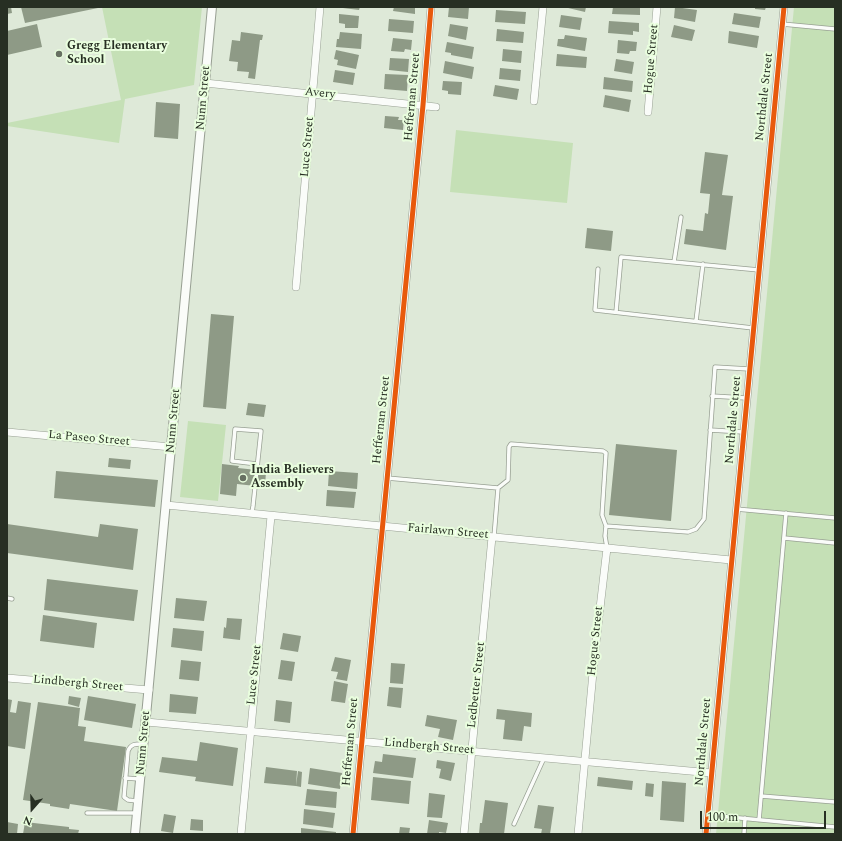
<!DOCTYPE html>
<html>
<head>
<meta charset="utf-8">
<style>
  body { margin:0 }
  #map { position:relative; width:842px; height:841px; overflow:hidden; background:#dee9d8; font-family:Spectral,serif }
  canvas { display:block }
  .frame { position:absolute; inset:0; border:8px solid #272f23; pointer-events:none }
  .north { position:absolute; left:12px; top:789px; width:40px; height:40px; -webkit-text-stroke:3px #e9fede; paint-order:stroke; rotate:200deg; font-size:11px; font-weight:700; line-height:16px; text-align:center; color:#272f23 }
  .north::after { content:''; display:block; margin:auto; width:14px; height:18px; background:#272f23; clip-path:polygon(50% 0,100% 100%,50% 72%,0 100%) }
  .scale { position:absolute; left:700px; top:811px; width:126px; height:18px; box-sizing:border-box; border:2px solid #272f23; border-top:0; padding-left:5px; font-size:12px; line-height:14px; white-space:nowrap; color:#272f23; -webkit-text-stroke:3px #e9fede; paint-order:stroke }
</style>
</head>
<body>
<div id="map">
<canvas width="842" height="841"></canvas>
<div class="frame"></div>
<div class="north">N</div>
<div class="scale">100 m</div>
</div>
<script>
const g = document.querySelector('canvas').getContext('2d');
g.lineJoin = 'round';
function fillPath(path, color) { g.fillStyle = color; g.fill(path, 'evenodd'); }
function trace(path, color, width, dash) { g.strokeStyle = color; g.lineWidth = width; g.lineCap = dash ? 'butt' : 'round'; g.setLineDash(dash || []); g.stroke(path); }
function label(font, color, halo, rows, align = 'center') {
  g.font = font + ' Spectral,serif'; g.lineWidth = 4; g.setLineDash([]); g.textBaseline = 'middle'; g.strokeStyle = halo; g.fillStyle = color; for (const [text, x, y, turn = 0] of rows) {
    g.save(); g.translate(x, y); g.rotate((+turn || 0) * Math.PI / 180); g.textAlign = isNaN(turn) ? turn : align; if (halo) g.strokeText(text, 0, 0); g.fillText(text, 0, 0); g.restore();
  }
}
fillPath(new Path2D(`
  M102,7H202L194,85L125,99L119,143L7,126V123L121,100Z
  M794,7H835V834H716Z
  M456,130L573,143L567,203L450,192Z
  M188,421L226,425L218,501L180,497Z`), '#c5e0b6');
fillPath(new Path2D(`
  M7,7H11L12,13L7,14Z
  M21,7H98V8L25,23Z
  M343,7H360L359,10L343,8Z
  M394,7H415V14L393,11Z
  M449,7H469L468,19L448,17Z
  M564,7H586L585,12Z
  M613,7H640V15L612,14Z
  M675,7L697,10L695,22L674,18Z
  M755,7H766L765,10L755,9Z
  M496,10L526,12L525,24L495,22Z
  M734,13L761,17L759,28L732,24Z
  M339,14L359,16L358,28H345V24L339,23Z
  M561,15L582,18L580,30L559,27Z
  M389,19L414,21L413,33L388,31Z
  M609,21L639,23V32L633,31V35L608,33Z
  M37,24L42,47L7,55V31Z
  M450,24L468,27L466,40L448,36Z
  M674,25L695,30L692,41L671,37Z
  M497,29L524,32L523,43L496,41Z
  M729,31L759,36L757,48L728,43Z
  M241,32L263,35L262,40H260L255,79L248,78L249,72L237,71L238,62L229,61L232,40L240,41Z
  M340,32L362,34L361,49L336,47L337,39H339Z
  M565,35L587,38L585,51L557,46L558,39H564Z
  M393,38L412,40L411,50L405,49L404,52L391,51Z
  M618,40L637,42L636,51H630L629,54L617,53Z
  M447,42L474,47L472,59L451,55V53L445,52Z
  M503,49L522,51L521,63L502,61Z
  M336,50L359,55L356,69L337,65L338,60L334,59Z
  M557,54L587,57L586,68L556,66Z
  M390,58L409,59L408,72L389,70Z
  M616,59L634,62L632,74L614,71Z
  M445,61L474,67L472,79L443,73Z
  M500,68L521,70L520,81L499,79Z
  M335,70L355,73L353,85L333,82Z
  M385,74L408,75L407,91L384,89Z
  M604,77L633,81L632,92L603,89Z
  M443,81L462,82L461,95L448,94V91L442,90Z
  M495,85L519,89L517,100L493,96Z
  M605,95L631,100L629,112L603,107Z
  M156,102L180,104L178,139L154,137Z
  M385,116L399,117L398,120H404L403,130L384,128Z
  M705,152L728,155L722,195L733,196L726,250L684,244L686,229L703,231L705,213L708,214L710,194L700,193Z
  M587,228L613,231L611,251L585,248Z
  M211,314L234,316L226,409L203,407Z
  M248,403L266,405L264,417L246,415Z
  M616,444L677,450L671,521L609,515Z
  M109,458L131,460L130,469L108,467Z
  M222,464L239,466L238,468L266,471L265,487L237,484L236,496L220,494Z
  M56,471L158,480L155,507L54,498Z
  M329,471L358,473L357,489L328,486Z
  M327,490L356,492L354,508L326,506Z
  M7,524L98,537L100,524L138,529L133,570L7,553Z
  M47,579L138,590L134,621L44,610Z
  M176,598L207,601L204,621L174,618Z
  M43,615L97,623L94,648L40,641Z
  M227,618L242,619L240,640L223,638L224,627L226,628Z
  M173,628L204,631L202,651L171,647Z
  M283,633L301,636L298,652L280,649Z
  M335,657L351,660L347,681L336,679L338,672L331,671Z
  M181,660L201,662L199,681L179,679Z
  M281,660L295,662L292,681L278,679Z
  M391,663L405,664L403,684L390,683Z
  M334,681L348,684L345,703L331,701Z
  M389,687L403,688L401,708L387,706Z
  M170,694L198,697L196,714L169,712Z
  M69,696L81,698L79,707L68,704Z
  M88,696L136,704L132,728L84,720Z
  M7,699L12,700L10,712L16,713L18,701L31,703L25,749L7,746Z
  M276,700L292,702L290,723L274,721Z
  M38,702L80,708L78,726L86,727L84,741L126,747L117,811L70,804L69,809L50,806V804L23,800Z
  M497,709L532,713L531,727L524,726L522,741L503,739L505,720L496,719Z
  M427,715L457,720L453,740L438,737L440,729L425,726Z
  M200,742L238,748L233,786L195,781L196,777L159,772L162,757L197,761Z
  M383,754L416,758L413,778L373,773L375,761L382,762Z
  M437,760L455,763L451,781L439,778L441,769L436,768Z
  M266,767L297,771L296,786L264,783Z
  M310,768L342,773L340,789L308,784Z
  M298,771L302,772L301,787L296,786Z
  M373,777L411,781L409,804L371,800Z
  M598,777L633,781L632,790L597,786Z
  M662,781L686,783L684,822L660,820Z
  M646,783L654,784L653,797L645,796Z
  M307,789L337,792L336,808L305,805Z
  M429,793L445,795L442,818L427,817Z
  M485,800L508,803L504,834H479L480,823H482Z
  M538,805L554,807L550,834H541L542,829L534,828Z
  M304,809L335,813L333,828L303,824Z
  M164,814L176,816L173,833L161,831Z
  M191,819L203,820V831L190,830Z
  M429,820L448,823L446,833L439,832V834H427Z
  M7,822L18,824L17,834H7Z
  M25,822L69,827V829L79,830L78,834H23Z
  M400,827L410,828L409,834H399Z
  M301,828L336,832V834H301Z`), '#8e9a86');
const service = new Path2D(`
  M782,24L835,29
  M674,262L681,217
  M598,269L595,310L753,328
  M616,312L621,257L759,270
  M696,321L703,264
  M712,396L746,398
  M710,430L743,432
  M387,478L498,488
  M736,509L835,518
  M252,513L253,506L261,431L235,429L232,461L257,464
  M606,526L688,532L696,529L704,519L715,367L749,369
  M494,537L498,488L508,480L509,447L511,444L603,451L606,453L602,515L606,526L605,536L607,548
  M784,538L835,543
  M7,598L12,599
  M125,778L139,779
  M761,796L835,802
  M137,801L128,800L124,797L128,751C131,743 137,744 144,744
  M87,813H136
  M708,815L835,827
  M759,820L786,513
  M514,824L544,758
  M744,834L745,818`);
const minor = new Path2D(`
  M205,83L436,107
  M534,101L543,7
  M648,112L657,7
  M296,287L320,7
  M7,432L171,447
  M166,505L731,560
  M7,678L149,690
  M146,722L712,773
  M241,834L271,516
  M353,834L423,105L431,7
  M464,834L492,537
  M578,834L595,651L607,548
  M706,834L784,7`);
const tertiary = new Path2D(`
  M135,834L212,7`);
trace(service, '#98a093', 5);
trace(minor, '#98a093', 8);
trace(tertiary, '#98a093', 10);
trace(service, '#fafcf9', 3.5);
trace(minor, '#fafcf9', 7);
trace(tertiary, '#fafcf9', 8);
trace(new Path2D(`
  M353,834L423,105L431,7
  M706,834L784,7`), '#e8590c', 5);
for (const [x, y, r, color] of [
  [59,54,4,"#677062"],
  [243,478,4,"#677062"]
]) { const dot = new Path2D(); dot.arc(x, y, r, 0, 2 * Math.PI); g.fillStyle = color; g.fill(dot); trace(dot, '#e9fede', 1.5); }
label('bold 12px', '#272f23', '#e9fede', [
  ["Gregg Elementary",67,47],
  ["School",67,61],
  ["India Believers",251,471],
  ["Assembly",251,485]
], 'left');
label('12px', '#272f23', '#e9fede', [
  ["Hogue Street",652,59,-85],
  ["Avery",320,94,6],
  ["Heffernan Street",413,97,-85],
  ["Northdale Street",765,97,-84],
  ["Nunn Street",204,98,-85],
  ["Luce Street",308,147,-85],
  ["Heffernan Street",382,420,-84],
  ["Northdale Street",734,420,-85],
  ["Nunn Street",174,421,-85],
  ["La Paseo Street",89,439,5],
  ["Fairlawn Street",448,532,5],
  ["Hogue Street",596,641,-84],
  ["Luce Street",255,675,-84],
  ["Lindbergh Street",78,684,5],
  ["Ledbetter Street",477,685,-84],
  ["Heffernan Street",351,742,-85],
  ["Northdale Street",704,742,-85],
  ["Nunn Street",144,743,-85],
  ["Lindbergh Street",429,747,5]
]);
</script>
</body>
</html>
